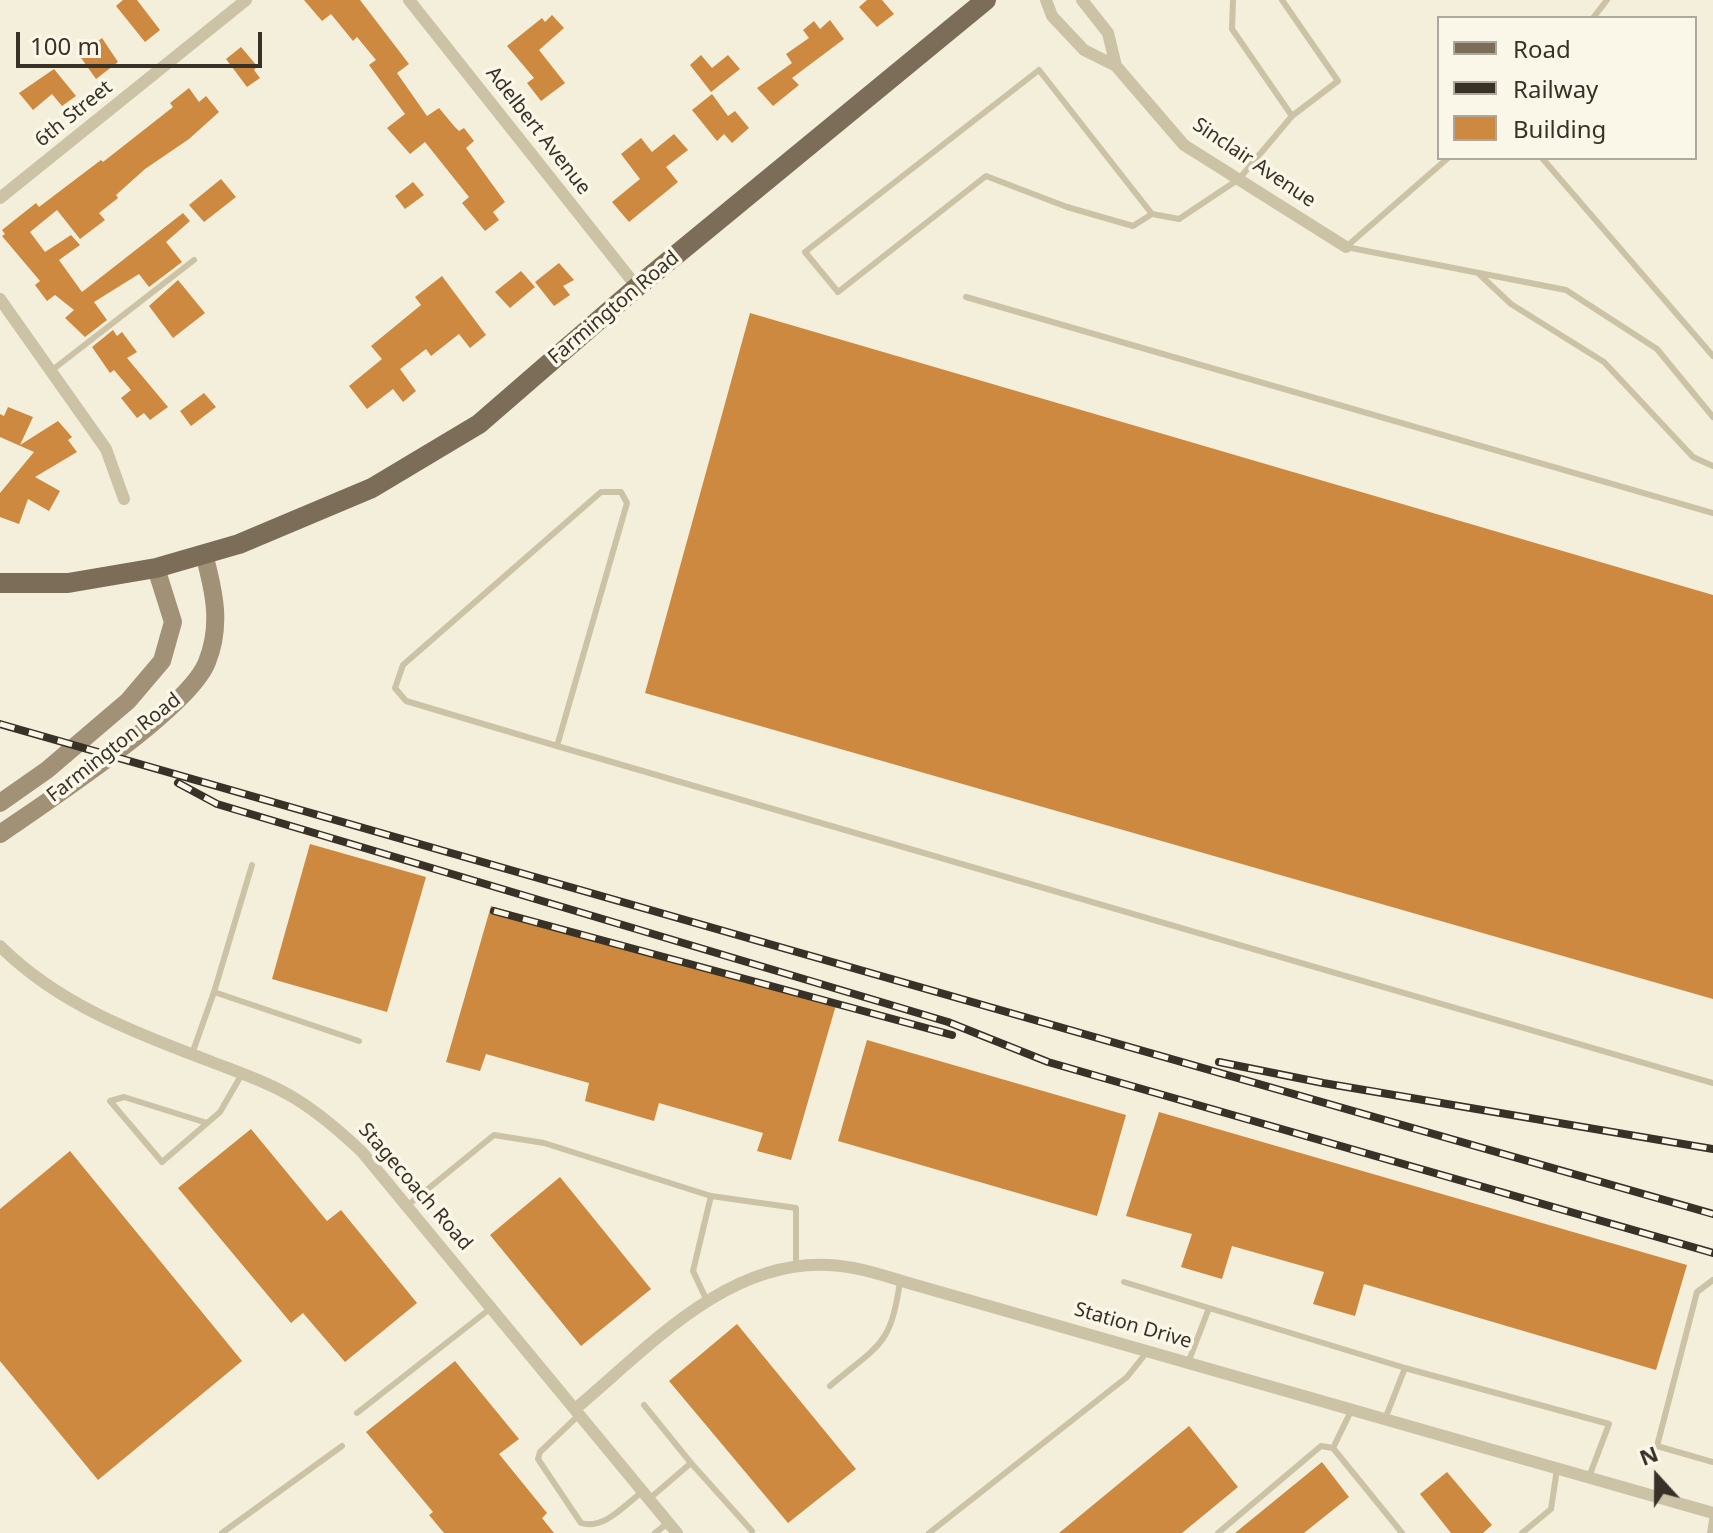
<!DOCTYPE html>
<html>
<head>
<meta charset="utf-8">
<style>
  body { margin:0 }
  #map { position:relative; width:1713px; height:1533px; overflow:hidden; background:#f3efdb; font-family:"Noto Sans",sans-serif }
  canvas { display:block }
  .legend { position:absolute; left:1437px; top:16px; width:260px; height:144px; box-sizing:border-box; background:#fbf7e8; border:2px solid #ada89b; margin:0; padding:10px 14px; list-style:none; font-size:24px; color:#383127 }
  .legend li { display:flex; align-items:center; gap:16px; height:40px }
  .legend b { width:40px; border:2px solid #ada89b }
  .north { position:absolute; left:1617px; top:1437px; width:80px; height:80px; -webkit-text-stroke:6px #fbf7e8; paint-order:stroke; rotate:339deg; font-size:22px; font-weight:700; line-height:32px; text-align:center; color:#383127 }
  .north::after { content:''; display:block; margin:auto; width:28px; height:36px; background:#383127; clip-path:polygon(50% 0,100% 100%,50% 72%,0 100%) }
  .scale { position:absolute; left:16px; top:32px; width:246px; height:36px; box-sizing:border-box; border:4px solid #383127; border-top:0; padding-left:10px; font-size:24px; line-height:28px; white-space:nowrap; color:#383127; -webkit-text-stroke:6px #fbf7e8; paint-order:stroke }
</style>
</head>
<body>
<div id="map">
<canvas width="1713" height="1533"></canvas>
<ul class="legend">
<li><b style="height:10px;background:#7b6d58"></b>Road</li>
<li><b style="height:10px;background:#383127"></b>Railway</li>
<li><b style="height:22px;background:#cd893f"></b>Building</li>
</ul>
<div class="north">N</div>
<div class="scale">100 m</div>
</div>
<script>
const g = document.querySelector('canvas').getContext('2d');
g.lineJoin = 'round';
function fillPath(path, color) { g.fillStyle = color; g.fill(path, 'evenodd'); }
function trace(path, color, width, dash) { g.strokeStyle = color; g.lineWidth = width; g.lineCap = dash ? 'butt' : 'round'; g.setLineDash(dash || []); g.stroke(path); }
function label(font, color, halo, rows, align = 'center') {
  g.font = font + ' "Noto Sans",sans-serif'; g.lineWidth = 7; g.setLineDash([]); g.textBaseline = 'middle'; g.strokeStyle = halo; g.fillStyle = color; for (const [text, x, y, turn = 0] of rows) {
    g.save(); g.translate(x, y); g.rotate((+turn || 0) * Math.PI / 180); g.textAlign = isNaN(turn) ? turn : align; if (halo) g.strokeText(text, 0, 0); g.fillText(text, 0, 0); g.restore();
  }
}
fillPath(new Path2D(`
  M123,0H137L160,30L145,42L116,6Z
  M304,0H360L409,64L397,73L427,116L439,108L454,126L459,131L464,128L474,141L466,148L505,202L493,212L499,220L485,231L462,203L469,197L425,142L410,154L387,128L405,114L369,65L376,60L357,37L353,41L331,14L322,21Z
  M867,0H882L894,14L877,27L859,7Z
  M552,15L564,28L539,50L565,83L541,101L527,83L534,78L507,46L542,18L545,22Z
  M830,20L844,39L792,78L799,85L773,106L757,88L792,63L786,54L809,38L803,30L814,21L820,29Z
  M102,38L118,62L96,79L79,55Z
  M241,47L257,66L254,70L260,78L247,87L226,59Z
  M701,55L712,68L728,55L740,69L711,92L690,65Z
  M54,69L76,96L62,106L52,94L33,110L19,93Z
  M189,88L199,102L206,96L219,112L189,139L145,169L116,195L118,198L99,213L105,220L80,239L57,210L30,232L45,252L71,235L80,245L59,260L82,292L183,213L190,221L166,242L182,262L149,287L139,274L94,302L107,320L85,337L65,318L74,310L55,295L47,301L35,285L40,281L2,236L5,234L2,230L36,203L39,207L101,160L103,162L173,107L170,103Z
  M712,94L728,116L735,111L749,128L732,143L724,134L717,141L692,110Z
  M674,134L688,150L666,167L678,182L629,222L612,202L640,179L621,154L641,138L652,152Z
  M221,179L236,197L204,222L189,205Z
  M413,182L424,195L405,209L395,196Z
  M559,263L574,280L563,286L570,295L554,306L535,282Z
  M521,271L535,287L510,308L495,292Z
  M442,276L486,335L470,348L459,334L431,356L426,349L400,369L416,391L403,402L393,389L367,409L349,386L382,359L371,346L421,305L415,297Z
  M178,280L205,313L173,338L149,306Z
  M750,313L1713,595V999L645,693Z
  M113,330L117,336L122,332L137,352L127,358L168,407L150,420L144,413L137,418L121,398L131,390L114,370L110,373L92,347Z
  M204,393L216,407L191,426L180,411Z
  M8,407L33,417L20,445L58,421L72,437L68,440L77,452L35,477L60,491L49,511L28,499L19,524L0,517V493L34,452L0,437V414L4,416Z
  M310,844L426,877L387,1012L272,979Z
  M491,906L836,1005L791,1160L757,1151L763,1133L659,1103L654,1121L585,1101L589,1083L486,1054L480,1071L446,1062Z
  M867,1040L1126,1115L1097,1216L838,1141Z
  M1159,1112L1687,1265L1656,1370L1364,1284L1355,1316L1313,1304L1324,1272L1232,1246L1222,1279L1181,1267L1192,1234L1126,1216Z
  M251,1129L327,1221L341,1210L417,1303L345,1362L303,1313L291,1323L178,1188Z
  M70,1151L242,1361L98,1480L0,1361V1209Z
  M560,1177L651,1289L581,1346L490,1235Z
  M737,1324L856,1469L788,1523L669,1381Z
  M455,1361L519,1439L499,1454L547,1513L542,1518L554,1533H444L429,1515L433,1512L366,1432Z
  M1189,1426L1238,1487L1182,1533H1059Z
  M1322,1462L1349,1497L1304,1533H1235Z
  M1447,1472L1492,1525L1483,1533H1451L1420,1494Z`), '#cd893f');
trace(new Path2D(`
  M1282,0L1338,81L1292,116
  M1593,18L1607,0
  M1542,158L1713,356
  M1152,214L1133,226L1067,207L986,176L838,292L805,252L1039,70L1152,214L1179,219L1239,179L1292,116L1232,29L1233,0
  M1346,247L1566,290L1657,349L1713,417
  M1346,247L1448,158
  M1478,273L1511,304L1604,362L1693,457L1713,466
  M966,297L1713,513
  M51,371L194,260
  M557,746L627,503L621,492H601L403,665L395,688L406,701L557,746L1713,1083
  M214,992L252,865
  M192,1054L214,992L359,1041
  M207,1123L124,1097L110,1101L162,1162L220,1112L242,1074
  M711,1196L796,1208V1266
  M407,1206L494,1135L544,1143L711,1196L693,1271L707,1301
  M1713,1280L1697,1292L1657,1446L1713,1462
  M1124,1282L1405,1368L1385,1419
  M1188,1363L1209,1308
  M1405,1368L1609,1424L1589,1477
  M830,1386C878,1345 892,1346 900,1280
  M644,1405L691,1463
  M357,1413L491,1308
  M580,1414L540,1452L538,1459L581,1523C604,1530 625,1505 643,1491
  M1333,1448L1402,1533
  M649,1499L691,1463L752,1531
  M222,1533L342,1446
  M655,1533L668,1523
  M929,1533L1127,1377L1147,1352
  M1218,1533L1321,1446L1333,1448L1351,1411
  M1522,1533L1551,1509L1557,1469
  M1710,1533L1713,1514`), '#ccc2a6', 6);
trace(new Path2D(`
  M409,0L637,287
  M1046,0L1052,16L1084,50L1116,66L1184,145L1346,247
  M1082,0L1108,33L1116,66
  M0,198L246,0
  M0,299L106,449L124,499
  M0,946C59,1005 136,1033 212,1062C240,1073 270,1083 296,1099C320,1114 342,1133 362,1152L677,1533
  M575,1409C648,1348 726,1260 828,1265C857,1266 885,1276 912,1284L1713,1513`), '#ccc2a6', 12);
trace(new Path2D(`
  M0,803L47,770L128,701L162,661L173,622L156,568
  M0,834C46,802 189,709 207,662C222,625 214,591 204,554`), '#a09177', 18);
trace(new Path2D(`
  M0,583H68L156,568L239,544L372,488L479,424L637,287L986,0`), '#7b6d58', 20);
const rail = new Path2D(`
  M0,724L1713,1214
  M178,783L217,804L948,1022L1048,1062L1713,1253
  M494,911L952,1035
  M1219,1062L1323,1083L1713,1149`);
trace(rail, '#383127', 8);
trace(rail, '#fbf7e8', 5, [15]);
label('20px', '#383127', '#fbf7e8', [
  ["6th Street",74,114,-39],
  ["Adelbert Avenue",538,131,52],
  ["Sinclair Avenue",1254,163,34],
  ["Farmington Road",614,308,-40],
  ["Farmington Road",114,748,-38],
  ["Stagecoach Road",415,1187,49],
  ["Station Drive",1133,1326,16]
]);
</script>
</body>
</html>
